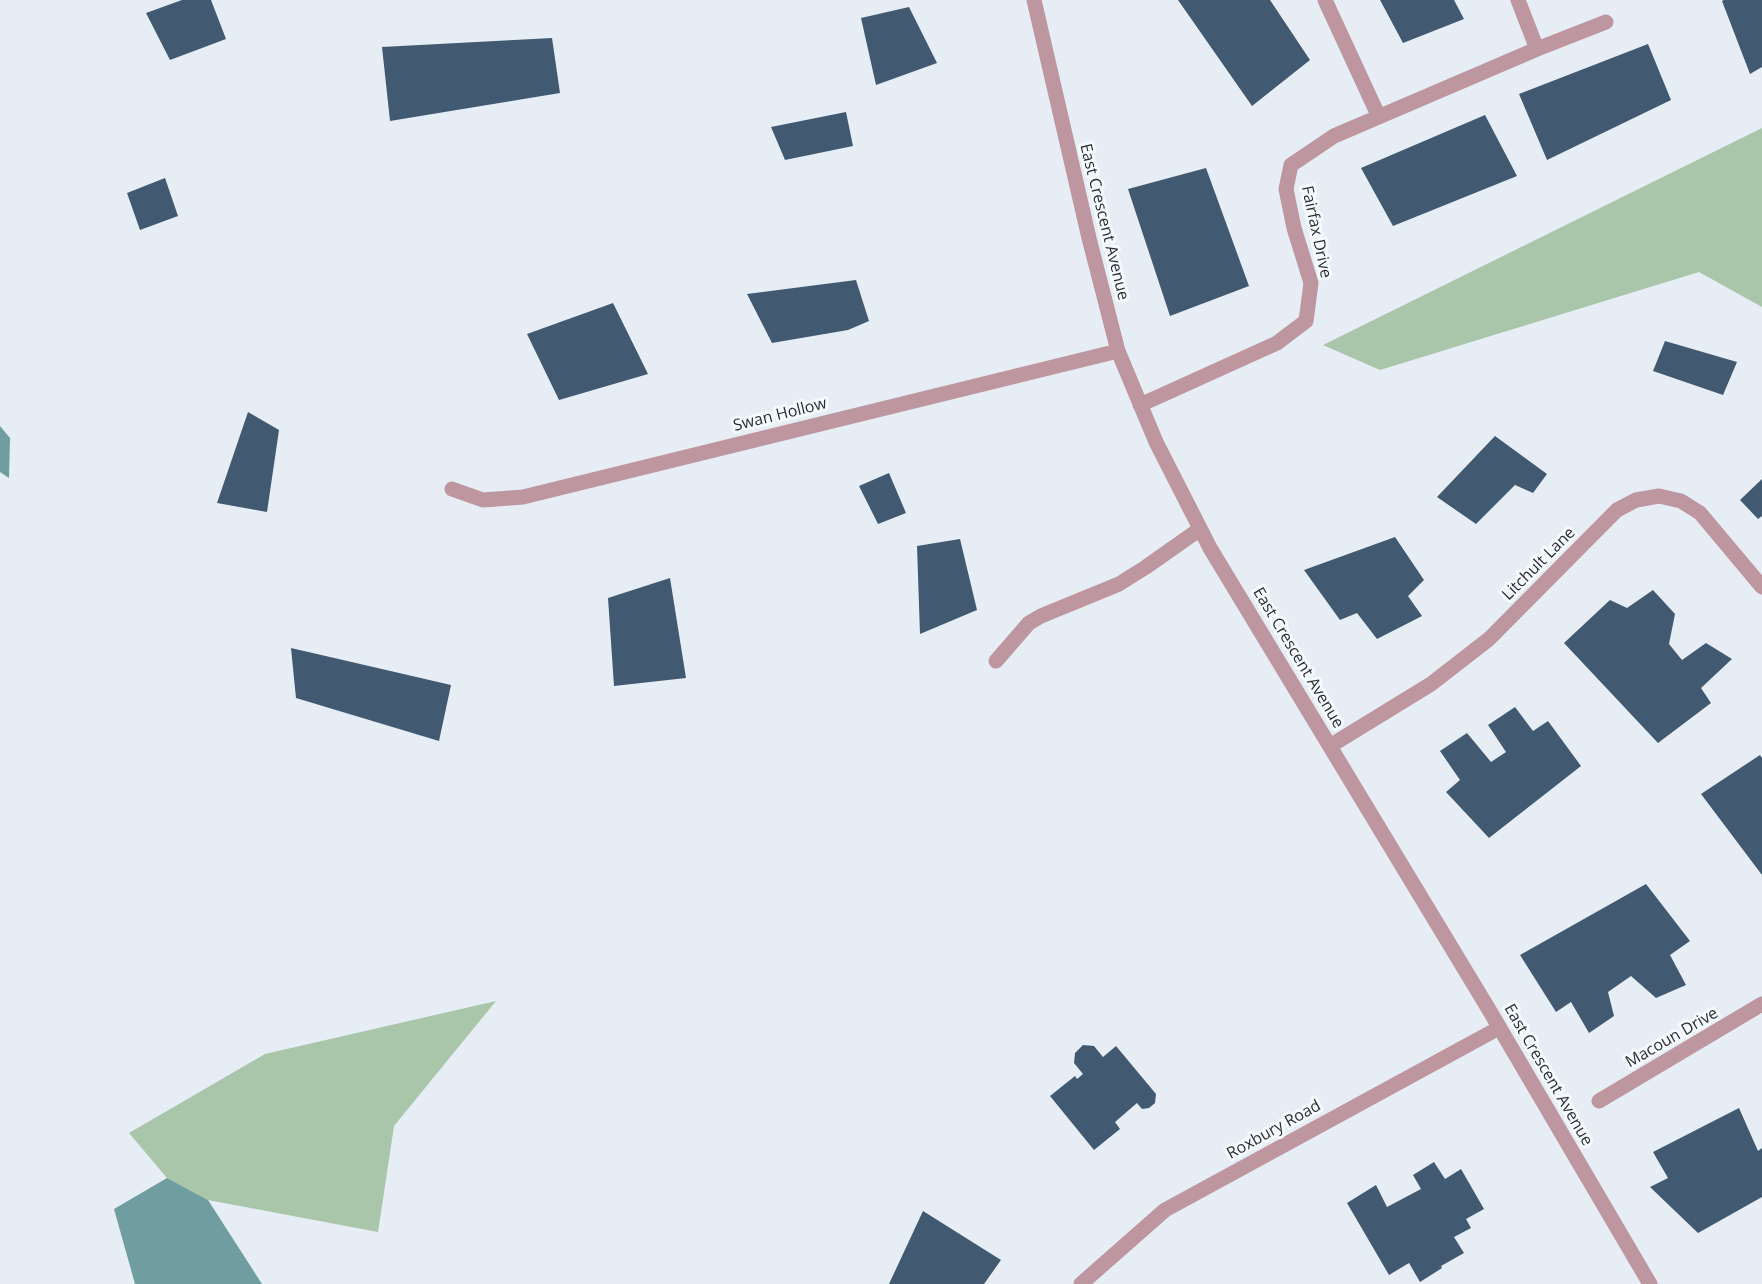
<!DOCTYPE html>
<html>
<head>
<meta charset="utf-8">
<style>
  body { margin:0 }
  canvas { display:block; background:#e6edf4 }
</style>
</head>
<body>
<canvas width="1762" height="1284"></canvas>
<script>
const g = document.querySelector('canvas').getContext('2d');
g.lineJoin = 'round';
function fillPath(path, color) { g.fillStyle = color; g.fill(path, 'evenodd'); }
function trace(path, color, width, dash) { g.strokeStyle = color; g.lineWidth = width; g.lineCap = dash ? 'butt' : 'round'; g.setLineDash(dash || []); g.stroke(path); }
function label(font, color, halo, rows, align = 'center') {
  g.font = font + ' "Open Sans",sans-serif'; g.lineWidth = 6; g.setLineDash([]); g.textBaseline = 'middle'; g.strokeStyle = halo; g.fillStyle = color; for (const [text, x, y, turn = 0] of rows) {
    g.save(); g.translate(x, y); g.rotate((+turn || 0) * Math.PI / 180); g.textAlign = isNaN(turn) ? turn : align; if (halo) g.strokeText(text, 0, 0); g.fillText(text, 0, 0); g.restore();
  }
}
fillPath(new Path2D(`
  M1762,128V307L1699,272L1380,370L1323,345Z
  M496,1001L394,1126L378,1232L208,1200L167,1178L129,1133L265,1054Z`), '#a9c5aa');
fillPath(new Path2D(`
  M0,426L10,438L9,478L0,472Z
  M167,1178L208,1200L262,1284H135L114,1209Z`), '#709d9f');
fillPath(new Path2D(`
  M182,0H211L226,39L170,60L146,13Z
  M1178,0H1270L1310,60L1252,106Z
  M1380,0H1454L1464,19L1403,43Z
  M1724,0H1762V67L1750,74L1722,1Z
  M909,7L937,63L876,85L861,18Z
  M552,38L560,93L390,121L382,47Z
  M1648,44L1671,100L1547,160L1519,94Z
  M846,112L853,146L785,160L771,127Z
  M1485,115L1517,176L1393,226L1361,168Z
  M1206,168L1249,286L1170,316L1128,189Z
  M165,178L178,216L140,230L127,193Z
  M856,280L869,321L848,330L772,343L747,294Z
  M613,303L648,374L559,400L527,334Z
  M1665,341L1737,362L1723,395L1653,371Z
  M248,412L279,430L267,512L217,503Z
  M1495,436L1547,474L1533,493L1515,485L1476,524L1437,497Z
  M889,473L906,513L878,524L859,486Z
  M1762,479V516L1758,519L1740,500Z
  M1395,537L1424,580L1408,596L1422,616L1377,639L1357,613L1340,620L1304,570Z
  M960,539L977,610L920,634L917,546Z
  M670,578L686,678L614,686L608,598Z
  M1653,590L1675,614L1669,644L1682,660L1706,643L1732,659L1701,688L1711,703L1658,743L1564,643L1610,600L1627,608Z
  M291,648L451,685L439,741L296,698Z
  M1515,707L1533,731L1548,721L1581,766L1489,838L1446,792L1460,780L1440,751L1467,733L1491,762L1506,752L1488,725Z
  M1760,755L1762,758V875L1701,794Z
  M1646,884L1690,941L1670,955L1686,985L1656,998L1631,976L1608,992L1614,1016L1589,1033L1571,1002L1556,1012L1520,955Z
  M1083,1045L1094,1046L1103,1057L1116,1046L1156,1094L1155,1103L1149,1108L1142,1109L1137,1103L1115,1122L1120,1129L1094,1150L1050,1096L1075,1076L1077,1079L1083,1074L1074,1063L1075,1053Z
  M1739,1108L1758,1151L1762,1148V1197L1698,1233L1650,1187L1668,1178L1653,1152Z
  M1434,1162L1445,1179L1461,1169L1484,1209L1466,1219L1471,1228L1454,1237L1464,1253L1441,1266L1442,1268L1420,1282L1409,1263L1389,1275L1347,1203L1376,1185L1387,1207L1421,1189L1413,1175Z
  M923,1211L1001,1260L984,1284H889Z`), '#425a71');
trace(new Path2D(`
  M1034,0L1089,238L1118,351L1156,442L1210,548L1488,1008L1650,1284
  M1325,0L1379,117
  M1518,0L1537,49
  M1140,405L1277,343L1306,321L1311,283L1294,228L1286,189L1291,165L1334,136L1537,49L1606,22
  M452,489L483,500L523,497L1118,351
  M996,661L1029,623L1041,616L1119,584L1146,567L1200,529
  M1330,746L1431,684L1489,639L1617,510L1636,500L1659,496L1681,501L1700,513L1762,587
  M1599,1101L1762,1004
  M1081,1284L1165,1210L1499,1028`), '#bd96a0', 15);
label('16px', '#2d2f32', '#f5fafe', [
  ["East Crescent Avenue",1104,222,76],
  ["Fairfax Drive",1316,232,78],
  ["Swan Hollow",780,415,-14],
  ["Litchult Lane",1539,564,-45],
  ["East Crescent Avenue",1298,658,59],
  ["Macoun Drive",1672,1038,-30],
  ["East Crescent Avenue",1548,1075,60],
  ["Roxbury Road",1274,1130,-29]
]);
</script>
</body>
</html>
